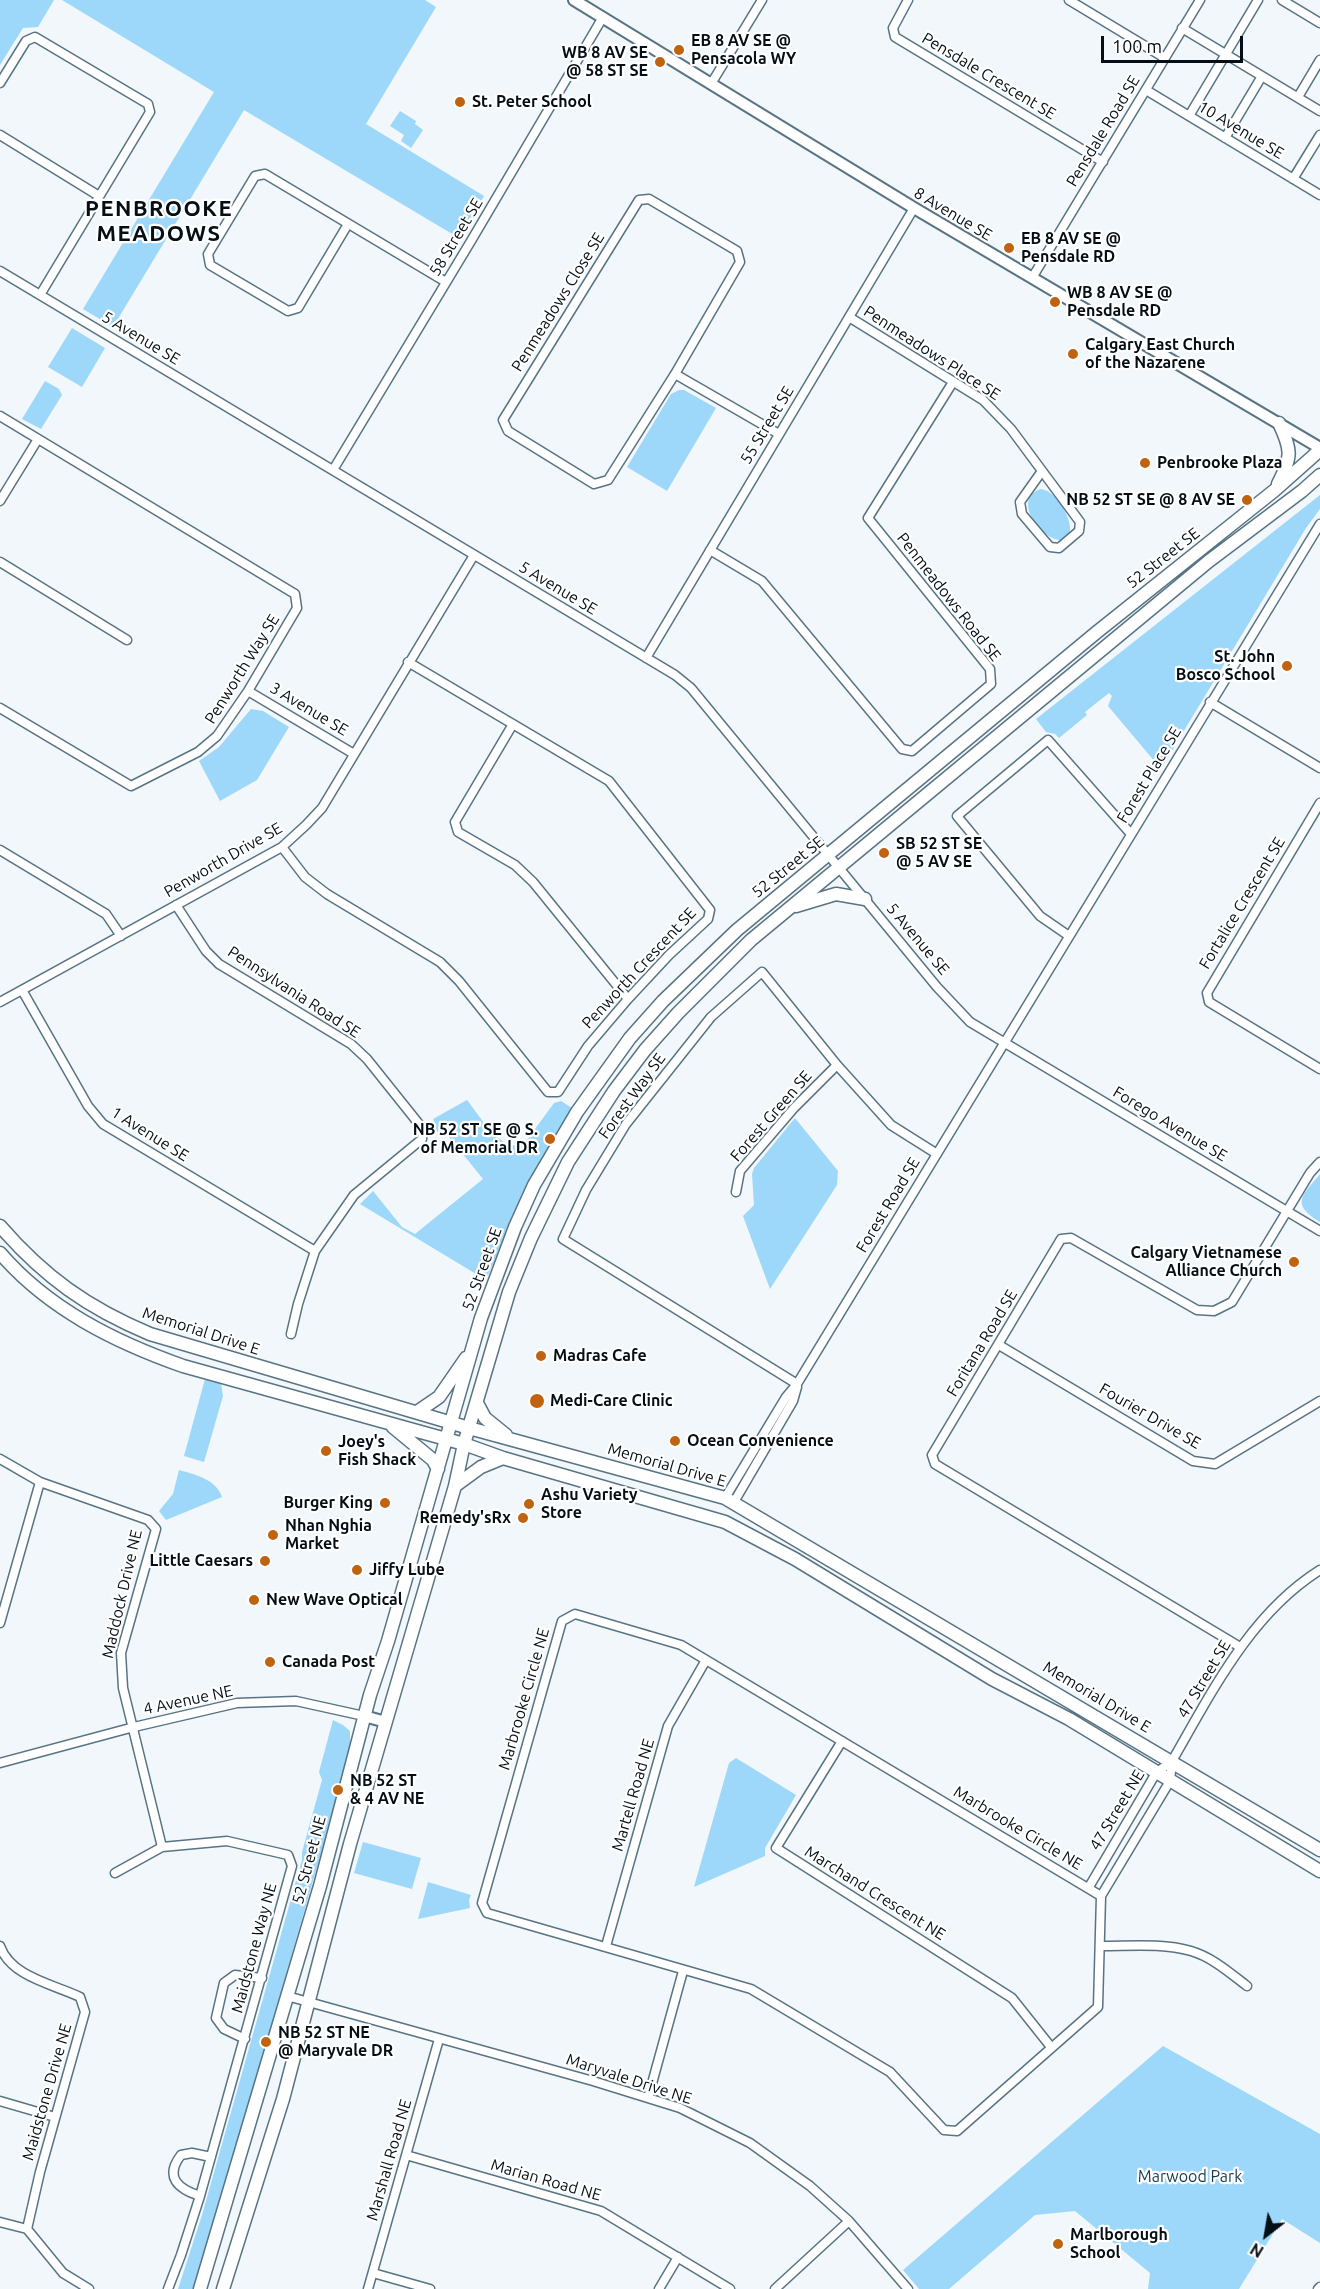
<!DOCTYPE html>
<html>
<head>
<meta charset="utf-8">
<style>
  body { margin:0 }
  #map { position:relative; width:1320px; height:2289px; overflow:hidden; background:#f1f7fa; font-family:Ubuntu,sans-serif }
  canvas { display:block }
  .north { position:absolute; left:1236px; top:2205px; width:60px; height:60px; -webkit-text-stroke:4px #fff; paint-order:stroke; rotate:211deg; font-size:16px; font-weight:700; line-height:24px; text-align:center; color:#040e14 }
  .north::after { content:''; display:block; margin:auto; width:21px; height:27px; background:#040e14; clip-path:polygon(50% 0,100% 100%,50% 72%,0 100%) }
  .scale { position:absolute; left:1101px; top:36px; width:142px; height:27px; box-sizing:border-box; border:3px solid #040e14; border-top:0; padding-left:8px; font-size:18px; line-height:21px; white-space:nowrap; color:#040e14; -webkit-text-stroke:4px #fff; paint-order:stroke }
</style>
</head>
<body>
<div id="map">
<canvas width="1320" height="2289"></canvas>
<div class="north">N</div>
<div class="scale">100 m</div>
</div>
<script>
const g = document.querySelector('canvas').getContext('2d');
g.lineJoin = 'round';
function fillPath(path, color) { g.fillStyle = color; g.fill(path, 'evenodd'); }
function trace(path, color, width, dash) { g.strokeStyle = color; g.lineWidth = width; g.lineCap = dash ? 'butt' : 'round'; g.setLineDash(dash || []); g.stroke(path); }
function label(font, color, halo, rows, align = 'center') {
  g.font = font + ' Ubuntu,sans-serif'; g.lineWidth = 4.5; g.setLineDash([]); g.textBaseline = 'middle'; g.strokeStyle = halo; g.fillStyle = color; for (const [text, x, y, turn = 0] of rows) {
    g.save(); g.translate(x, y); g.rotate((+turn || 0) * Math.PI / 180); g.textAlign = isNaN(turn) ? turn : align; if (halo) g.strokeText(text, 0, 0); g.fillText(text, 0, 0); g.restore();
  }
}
fillPath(new Path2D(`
  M0,0H54L38,27L23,28L0,65Z
  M62,0H425L436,7L366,124L484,196L459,238L244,110L113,327L83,309L214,92Z
  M400,111L416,121L415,124L423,130L411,148L401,141L404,135L390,126Z
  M72,328L105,348L82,387L48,367Z
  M45,381L59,389L62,395L41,429L22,419Z
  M679,390H684L716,408L667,491L627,467L671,394Z
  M1041,489C1056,491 1072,518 1070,532L1061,540C1042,540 1010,499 1041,489Z
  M1320,495V509L1306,528L1161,769L1108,706L1112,696L1109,693L1085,712L1087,715L1059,738L1055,734L1046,732L1036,719Z
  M251,709L263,711L289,727L257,780L220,801L199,761L219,747Z
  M467,1100C479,1115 506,1161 527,1140L554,1103L561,1101L572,1108L523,1195L486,1280L360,1204L373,1191L402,1227L415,1234L483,1179L445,1132H435L436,1125L433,1119Z
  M795,1118L838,1171L837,1185L770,1289L743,1216L754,1205L752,1174L754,1168Z
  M1320,1174V1222C1290,1204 1302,1196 1320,1174Z
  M205,1379L221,1383L223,1396L204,1462L184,1456Z
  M179,1470C196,1475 216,1479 222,1497L166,1520L159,1511L173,1494Z
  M333,1720L343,1725L350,1731V1753L195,2289H178L202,2215L302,1860V1852L322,1780L319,1772Z
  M736,1758L796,1795L765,1848V1856L694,1887L729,1763Z
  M363,1842L421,1858L412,1889L354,1873Z
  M428,1882L471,1895L469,1900L470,1908L418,1919Z
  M1163,2046L1320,2134V2243L1282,2219L1239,2289H1148L1150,2273L1075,2211L1035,2215L949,2289H919L903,2270Z`), '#9dd7f9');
const minor = new Path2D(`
  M908,0L893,28L895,37L1103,162
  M1069,0L1165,58
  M1282,0L1320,23
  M1182,28L1320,111
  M0,83L26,41L35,37L148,104L150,112L40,295
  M711,84L762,0
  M1146,90L1320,195
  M1298,97L1320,60
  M1189,116L1258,0
  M0,135L99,196
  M1225,138L1262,76
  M1293,179L1320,135
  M649,199L737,251L740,262L675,374L608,480L594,484L508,431L503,420L639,200Z
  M348,224L298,308L288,311L210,265L208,254L255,176L265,174L446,282
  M0,271L675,675L691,688L937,987L970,1022L1320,1231
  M1032,278L1200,0
  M849,317L983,400L1011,429L1080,522L1079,531L1059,548L1050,547L1022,514L1020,502L1042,471
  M675,374L779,434
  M0,416L295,594L297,608L248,691L217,736L198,752L131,786L0,708
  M333,470L471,241L603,17
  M0,501L38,439
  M710,550L762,581L902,749L912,751L991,684L990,669L868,518L953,382
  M0,562L127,640
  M646,658L914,208
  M248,691L354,754
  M1210,702L1320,768
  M513,724L455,822L458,832L515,865L533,882L628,999
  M1320,803L1207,993L1209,1002L1320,1069
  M282,847L305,877L327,894L440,962L459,981L548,1092H558L588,1046L628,999L669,955L708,919L710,910L609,781L408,662
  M0,850L106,914L121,936
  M176,905L206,951L219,964L351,1044L367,1059L423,1129L422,1139L354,1195L315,1251L298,1304L291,1334
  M1069,936L1040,916L957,816L1048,740L1131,834
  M22,990L88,1106L103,1124L315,1251
  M0,1002L282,847L306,825L322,808L474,555
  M736,1192L740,1171L794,1108L837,1065
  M999,1345L1193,1461L1215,1464L1320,1401
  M797,1384L563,1239L586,1190L626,1124L711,1017L762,972L837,1065L891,1125L937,1154
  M0,1459L40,1482L148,1520L156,1529L121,1653L123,1688L162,1847
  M725,1498L786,1397L797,1384L1320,524
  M734,1502L793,1401L797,1387
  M575,1614L681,1645L1101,1896L1098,2007L957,2131L944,2130L890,2072L751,1989L487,1913L482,1903L562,1621Z
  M0,1623L40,1482
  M1240,1647L935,1464L932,1455L1061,1239L1071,1238L1197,1310L1214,1311L1232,1302L1310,1173L1320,1162
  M842,1741L776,1848L1012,1998L1051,2047
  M0,1763L134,1727L237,1703L296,1701L364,1716
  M115,1873L162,1847L227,1841L288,1855L292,1866L200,2196L181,2255L168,2289
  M1089,1887L1156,1773L1172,1761
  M1101,1896L1170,1781L1172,1761C1212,1692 1250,1614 1320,1570
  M0,1946C11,1977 53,1984 80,1997L85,2012L40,2172L27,2229L0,2222
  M606,1946L668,1726L706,1660
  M1102,1946C1131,1946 1163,1943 1191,1951C1212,1957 1230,1973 1247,1986
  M287,1996L593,2081L680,2108L750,2143L810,2186L849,2221L908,2289
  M245,2039L224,2029L216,2018L224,1983L235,1975L262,1978
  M648,2098L683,1971
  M0,2101L55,2117
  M406,2155L601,2211L730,2289
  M200,2196C178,2189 164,2177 181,2155L192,2153L211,2157
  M27,2229L63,2273L89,2289
  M373,2273L430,2289
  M368,2289L439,2039
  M659,2289L678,2257
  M775,2289L849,2221
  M1318,2289L1320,2287`);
const tertiary = new Path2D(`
  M574,0L914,208L1320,448
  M364,1716L386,1722`);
const secondary = new Path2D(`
  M1278,484C1292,457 1292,450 1279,423
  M796,906L836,894L865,899
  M0,1226C44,1277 88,1308 150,1334L469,1428L725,1498L1320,1850
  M0,1253C48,1309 115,1342 183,1366L464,1444L503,1458L725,1522L795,1559L992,1679L1069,1719L1320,1871
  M477,1403L485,1418L506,1435
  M417,1412L439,1397L466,1358
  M393,1427L433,1460L438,1469
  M455,1486L481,1467L503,1458
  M200,2289L320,1886L370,1695L388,1641L481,1318L515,1227L534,1185L577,1112L630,1038L663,1001L737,930L1097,632L1275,490L1320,450
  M223,2289L283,2099L350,1844L455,1486L464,1444L509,1292L531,1238L568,1162L614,1091L645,1050L678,1013L751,940L1209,561L1302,491L1320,475`);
trace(minor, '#587484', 11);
trace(tertiary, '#587484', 14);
trace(secondary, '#587484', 15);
trace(minor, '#fff', 8);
trace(tertiary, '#fff', 10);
trace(secondary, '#fff', 12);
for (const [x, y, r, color] of [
  [679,50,6,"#bf6311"],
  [660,62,6,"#bf6311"],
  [460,102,6,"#bf6311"],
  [1009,248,6,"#bf6311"],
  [1055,302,6,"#bf6311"],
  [1073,354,6,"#bf6311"],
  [1145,463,6,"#bf6311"],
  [1247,500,6,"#bf6311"],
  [1287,666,6,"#bf6311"],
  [884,853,6,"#bf6311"],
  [550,1139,6,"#bf6311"],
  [1294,1262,6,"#bf6311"],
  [541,1356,6,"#bf6311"],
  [537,1401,8,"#bf6311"],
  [675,1441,6,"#bf6311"],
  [326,1451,6,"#bf6311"],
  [385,1503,6,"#bf6311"],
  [529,1504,6,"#bf6311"],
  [523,1518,6,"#bf6311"],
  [273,1535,6,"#bf6311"],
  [265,1561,6,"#bf6311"],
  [357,1570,6,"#bf6311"],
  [254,1600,6,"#bf6311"],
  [270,1662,6,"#bf6311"],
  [338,1790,6,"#bf6311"],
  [266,2042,6,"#bf6311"],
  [1058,2244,6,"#bf6311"]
]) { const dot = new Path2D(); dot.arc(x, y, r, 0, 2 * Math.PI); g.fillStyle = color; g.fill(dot); trace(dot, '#fff', 2); }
label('bold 16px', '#040e14', '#fff', [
  ["EB 8 AV SE @",691,41],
  ["Pensacola WY",691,59],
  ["WB 8 AV SE",648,53,"right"],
  ["@ 58 ST SE",648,71,"right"],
  ["St. Peter School",472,102],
  ["EB 8 AV SE @",1021,239],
  ["Pensdale RD",1021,257],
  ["WB 8 AV SE @",1067,293],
  ["Pensdale RD",1067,311],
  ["Calgary East Church",1085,345],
  ["of the Nazarene",1085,363],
  ["Penbrooke Plaza",1157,463],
  ["NB 52 ST SE @ 8 AV SE",1235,500,"right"],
  ["St. John",1275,657,"right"],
  ["Bosco School",1275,675,"right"],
  ["SB 52 ST SE",896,844],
  ["@ 5 AV SE",896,862],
  ["NB 52 ST SE @ S.",538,1130,"right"],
  ["of Memorial DR",538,1148,"right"],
  ["Calgary Vietnamese",1282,1253,"right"],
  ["Alliance Church",1282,1271,"right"],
  ["Madras Cafe",553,1356],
  ["Medi-Care Clinic",550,1401],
  ["Ocean Convenience",687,1441],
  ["Joey's",338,1442],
  ["Fish Shack",338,1460],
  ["Ashu Variety",541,1495],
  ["Store",541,1513],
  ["Burger King",373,1503,"right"],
  ["Remedy'sRx",511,1518,"right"],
  ["Nhan Nghia",285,1526],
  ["Market",285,1544],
  ["Little Caesars",253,1561,"right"],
  ["Jiffy Lube",369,1570],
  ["New Wave Optical",266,1600],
  ["Canada Post",282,1662],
  ["NB 52 ST",350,1781],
  ["& 4 AV NE",350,1799],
  ["NB 52 ST NE",278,2033],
  ["@ Maryvale DR",278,2051],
  ["Marlborough",1070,2235],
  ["School",1070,2253]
], 'left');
label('16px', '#040e14', '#fff', [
  ["Pensdale Crescent SE",989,76,31],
  ["10 Avenue SE",1241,130,31],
  ["Pensdale Road SE",1103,131,-59],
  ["8 Avenue SE",953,214,31],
  ["58 Street SE",456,237,-59],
  ["Penmeadows Close SE",558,302,-58],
  ["5 Avenue SE",141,338,31],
  ["Penmeadows Place SE",932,353,33],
  ["55 Street SE",767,425,-59],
  ["52 Street SE",1163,558,-38],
  ["5 Avenue SE",558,588,31],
  ["Penmeadows Road SE",949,597,52],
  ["Penworth Way SE",242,669,-58],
  ["3 Avenue SE",309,709,31],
  ["Forest Place SE",1149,775,-59],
  ["Penworth Drive SE",223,860,-30],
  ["52 Street SE",788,867,-39],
  ["Fortalice Crescent SE",1242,903,-59],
  ["5 Avenue SE",918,939,50],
  ["Penworth Crescent SE",639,968,-47],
  ["Pennsylvania Road SE",294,992,33],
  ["Forest Way SE",632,1096,-54],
  ["Forest Green SE",771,1116,-49],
  ["Forego Avenue SE",1170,1124,31],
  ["1 Avenue SE",150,1134,32],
  ["Forest Road SE",888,1205,-59],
  ["52 Street SE",482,1269,-70],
  ["Memorial Drive E",201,1331,18],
  ["Foritana Road SE",982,1343,-59],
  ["Fourier Drive SE",1150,1416,30],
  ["Memorial Drive E",667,1465,16],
  ["Maddock Drive NE",122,1594,-77],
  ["47 Street SE",1204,1679,-59],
  ["Memorial Drive E",1097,1697,31],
  ["Marbrooke Circle NE",524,1699,-74],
  ["4 Avenue NE",188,1700,-12],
  ["Martell Road NE",633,1795,-74],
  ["47 Street NE",1117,1810,-59],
  ["Marbrooke Circle NE",1018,1828,31],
  ["52 Street NE",309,1860,-75],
  ["Marchand Crescent NE",875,1893,32],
  ["Maidstone Way NE",254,1948,-75],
  ["Maryvale Drive NE",629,2079,18],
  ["Maidstone Drive NE",47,2092,-74],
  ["Marshall Road NE",389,2160,-74],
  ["Marian Road NE",546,2180,16]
]);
label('16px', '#163a4c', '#fff', [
  ["Marwood Park",1190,2177]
]);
g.letterSpacing = '1.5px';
label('bold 22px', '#040e14', '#fff', [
  ["PENBROOKE",159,209],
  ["MEADOWS",159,234]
]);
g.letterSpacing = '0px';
</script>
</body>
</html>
